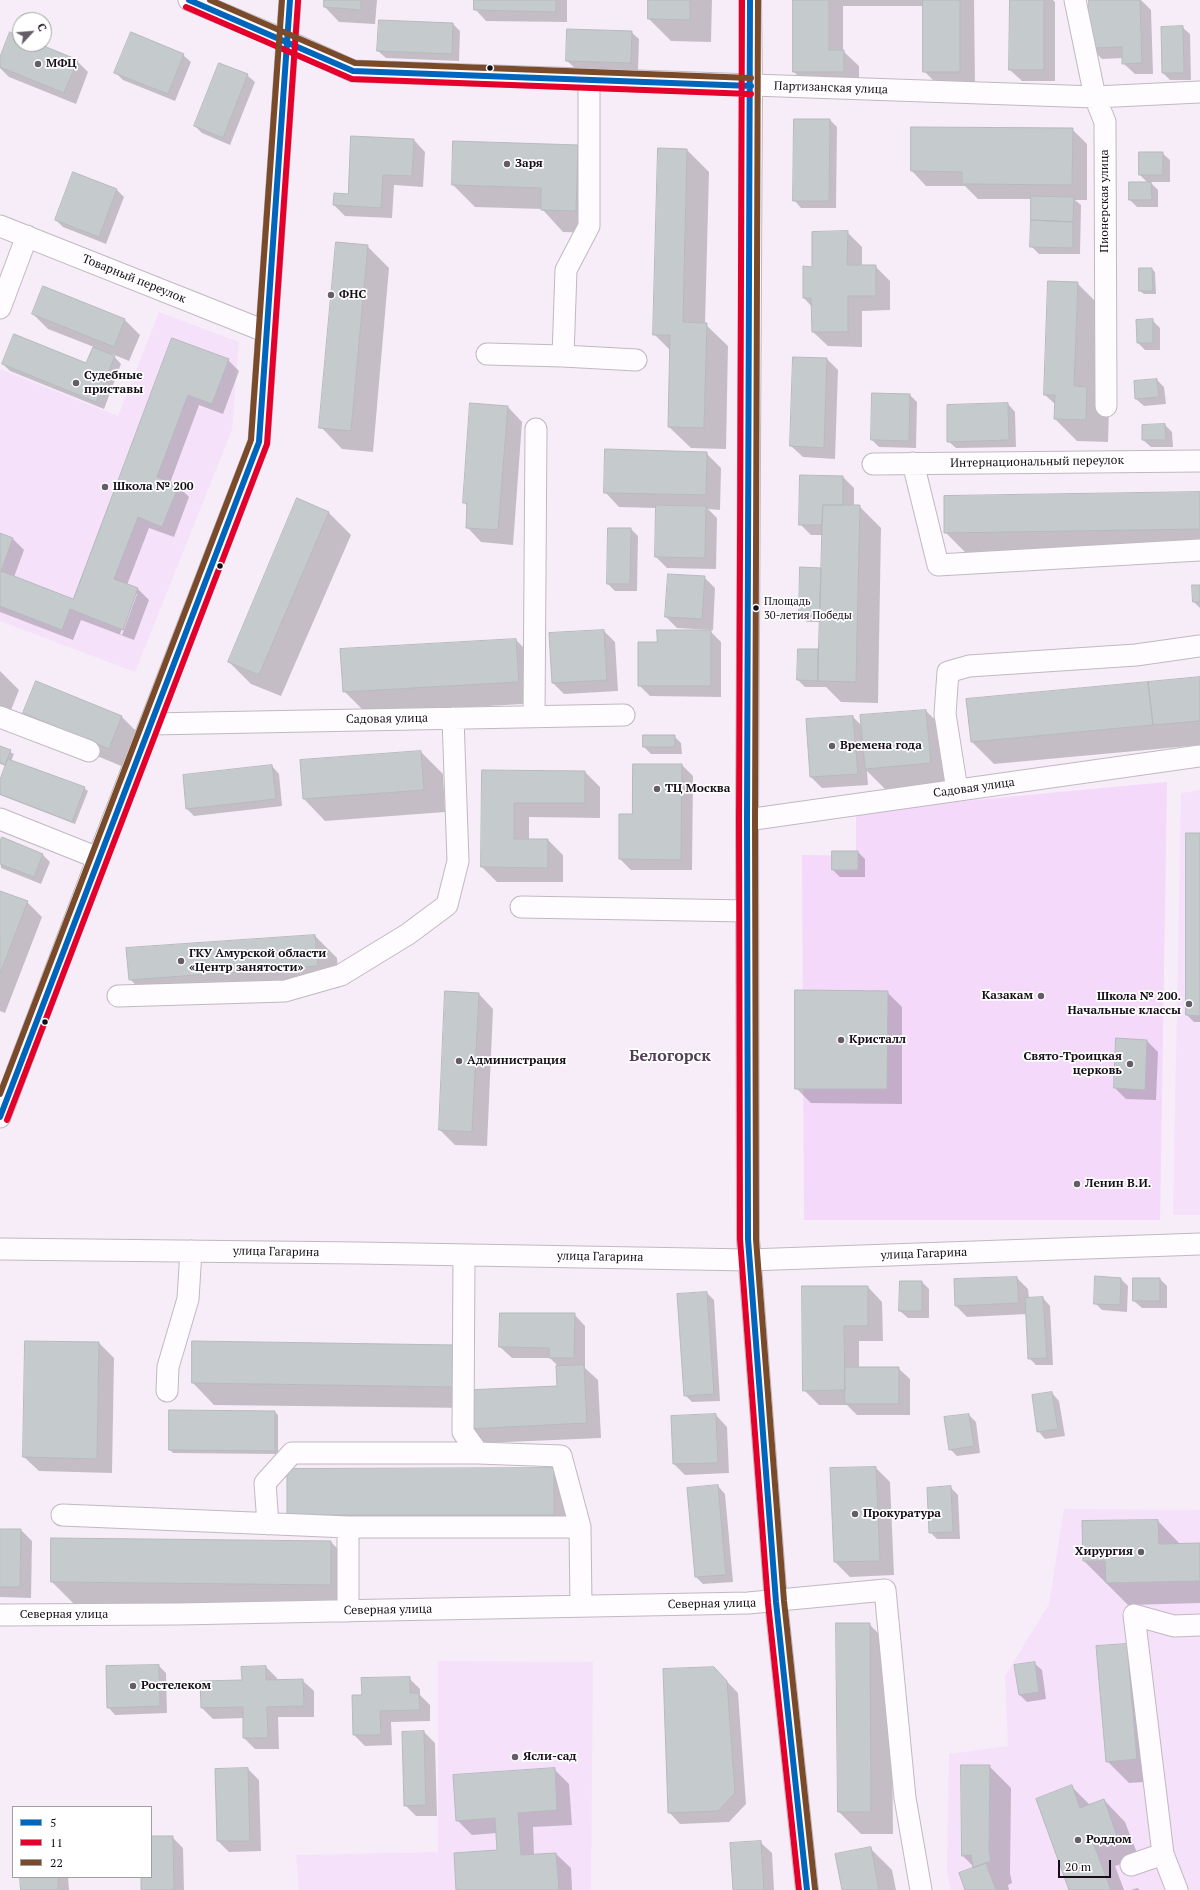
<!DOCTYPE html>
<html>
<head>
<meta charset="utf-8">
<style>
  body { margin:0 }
  #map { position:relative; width:1200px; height:1890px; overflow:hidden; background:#f6edf8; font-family:"PT Serif",serif }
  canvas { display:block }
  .legend { position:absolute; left:12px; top:1806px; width:140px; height:72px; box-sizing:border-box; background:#fff; border:1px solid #a29fa3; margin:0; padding:5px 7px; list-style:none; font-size:12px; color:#160e18 }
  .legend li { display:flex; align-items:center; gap:8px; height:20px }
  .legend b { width:20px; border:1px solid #a29fa3 }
  .north { position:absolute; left:12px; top:12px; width:40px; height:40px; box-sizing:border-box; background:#fff; border:1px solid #a29fa3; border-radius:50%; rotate:64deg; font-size:11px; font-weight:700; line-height:16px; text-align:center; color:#160e18 }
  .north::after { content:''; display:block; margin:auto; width:14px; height:18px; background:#645c66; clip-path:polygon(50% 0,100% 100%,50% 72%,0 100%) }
  .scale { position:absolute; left:1058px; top:1860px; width:53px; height:18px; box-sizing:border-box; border:2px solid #160e18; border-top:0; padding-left:5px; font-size:12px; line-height:14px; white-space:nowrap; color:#160e18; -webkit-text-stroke:3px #fff; paint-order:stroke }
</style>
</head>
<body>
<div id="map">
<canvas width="1200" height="1890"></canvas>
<ul class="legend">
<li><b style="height:5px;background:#0065bd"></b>5</li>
<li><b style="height:5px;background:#e4002b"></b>11</li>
<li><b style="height:5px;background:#7a4b2a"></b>22</li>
</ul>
<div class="north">С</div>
<div class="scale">20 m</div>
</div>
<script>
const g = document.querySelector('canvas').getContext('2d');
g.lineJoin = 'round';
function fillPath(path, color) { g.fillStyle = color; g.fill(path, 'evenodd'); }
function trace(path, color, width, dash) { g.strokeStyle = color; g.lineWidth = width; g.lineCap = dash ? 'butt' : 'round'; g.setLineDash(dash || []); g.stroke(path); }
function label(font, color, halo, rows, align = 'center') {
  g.font = font + ' "PT Serif",serif'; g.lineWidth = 3.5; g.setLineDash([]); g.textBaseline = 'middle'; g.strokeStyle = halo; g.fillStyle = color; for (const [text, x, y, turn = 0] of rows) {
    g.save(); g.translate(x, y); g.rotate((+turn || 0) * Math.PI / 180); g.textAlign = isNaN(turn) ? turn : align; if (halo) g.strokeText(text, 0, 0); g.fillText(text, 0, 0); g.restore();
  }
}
fillPath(new Path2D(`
  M159,312L239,342L232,430L135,672L0,621V369L118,416Z
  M1200,790V1215H1173L1181,793Z
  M1064,1509L1200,1510V1890H951L947,1871L949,1754L1008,1746L1005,1676L1049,1604Z
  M438,1661L593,1662L591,1890H299L296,1855L438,1852Z`), '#f6e1fa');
fillPath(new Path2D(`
  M1167,782L1160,1220H804L802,855L856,856V811Z`), '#f4d9fa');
fillPath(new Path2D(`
  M325,0H377L375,24L339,22L325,7Z
  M475,0H567V22L486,21L475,9Z
  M649,0H712L711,42L671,41L649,19Z
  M794,0H974L975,86H939L924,71V6H843V51L859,66V86L809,87L794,72Z
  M1011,0H1053L1055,2V81H1022L1010,70Z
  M1113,0H1141L1151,10L1153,74H1135L1123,63V58L1102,59L1091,48Z
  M380,21L453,24L460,31L459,61L386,58L378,51Z
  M1162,27H1182L1190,34L1191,80H1170L1163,73Z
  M568,30L631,32L639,39L638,70L575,68L567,61Z
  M20,38V44H36L77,61L88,72L76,104L9,77L0,68V60Z
  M183,55L191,62L175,101L123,80L116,73Z
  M247,75L255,82L230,145L202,133L195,126Z
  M830,120L837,127L836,208H801L794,200Z
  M912,128L1072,129L1087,144V200H1075L1081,205L1080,254H1039L1031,246L1032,199H978L965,186H926L912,171Z
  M414,140L425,152L423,187L394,185L392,218L345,216L334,205L349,195Z
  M578,146L599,168L598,233L563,232L542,209L475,207L453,185Z
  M659,149L687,150L709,172L705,324L728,346L726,449L691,448L669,427L671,351L654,334Z
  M1140,153H1162L1170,160V182H1150L1158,190V207H1137L1130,200L1148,183L1140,175Z
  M117,190L124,197L106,244L63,227L56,220Z
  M847,232L862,247V266H875L890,281V310L862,311V347L828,346L813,332L812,307L804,298V267L813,268Z
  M367,246L389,268L373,452L342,449L321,427Z
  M1152,269L1155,272L1156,294H1144L1140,291Z
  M1077,283L1099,305L1109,409L1108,442L1077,441L1055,419V404L1045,395Z
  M44,287L125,320L140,335L129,361L112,354L121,364L104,409L10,371L3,364H87L94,347L48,329L33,314Z
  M1152,320L1160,328V350H1145L1138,343Z
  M173,339L228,360L239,371L223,414L199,405L170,483L178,486L189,497L174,537L149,528L127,585L138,589L149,600L134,640L81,620L73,640L0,612V534L13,539L24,550L14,577L74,600ZM135,594H137L122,635L120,634Z
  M794,358L827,359L838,370L835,459L803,457L791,446Z
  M1157,380L1164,387L1166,404L1144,406L1136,399Z
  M910,395L917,402L916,448L879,447L872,440Z
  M1008,404L1015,412L1016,447L956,448L948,441Z
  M508,407L522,422L513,545L481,542L467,527L468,507L464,502Z
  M1165,425L1172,432L1173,447H1151L1143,440Z
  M706,453L721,468L720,510L708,509L717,518L716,569L667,568L656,557L657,508L619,507L605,492Z
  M843,477L854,488V506H859L881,528L878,703L841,702L826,687H805L798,680L799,650H818L820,652L821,622H807L800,615L821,569L822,570L823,535H811L800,524Z
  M1200,493V551L967,554L945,532Z
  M298,500L329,513L351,535L281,696L251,684L229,662Z
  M631,529L638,536L637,591H615L608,584Z
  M704,577L715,588L713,630L677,628L666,617Z
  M1200,586V608L1194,602Z
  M604,631L615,642L618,691L564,694L553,683L550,634Z
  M710,631L721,642V697L650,696L639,685L658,643Z
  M516,640L538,662L540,703L366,713L344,691Z
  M0,671L19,690L7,720L0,717Z
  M1200,678V745L994,764L972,742Z
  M37,682L122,717L144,739L131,770L46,735L24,713Z
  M926,711L948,732L952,785L887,791L867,771L868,785L822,788L811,777L807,720L853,717L862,726Z
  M674,736L681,743L682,754H651L644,747Z
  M0,747L14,754L11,761L84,788L88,791L75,824L0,795V783L6,766L0,764Z
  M421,752L443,774L445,812L325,821L304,799Z
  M682,765L693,776L692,870H631L620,859L633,815Z
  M272,766L279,774L282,806L194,816L187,809Z
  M483,771L585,772L600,787V818L529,817V840H548L563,855V882H497L482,867Z
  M1187,834H1200V1022H1194L1187,1015Z
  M0,845L42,854L50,862L41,884L1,868Z
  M858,852L865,859V877H840L833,870Z
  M0,892L27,902L42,917L5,1013L0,1011Z
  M315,936L337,958L339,988L151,1001L130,979Z
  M887,992L902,1007V1104L811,1103L796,1088Z
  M479,994L493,1009L487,1146L455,1145L440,1130Z
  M1147,1041L1158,1052L1156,1100L1126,1099L1115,1088Z
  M1017,1278L1028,1289L1029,1299L1043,1298L1050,1306L1053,1365H1036L1029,1358L1027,1314L967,1317L956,1306L955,1280Z
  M1121,1279L1128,1286L1127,1312L1102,1310L1095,1303Z
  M1160,1279L1167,1286V1308H1142L1134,1301Z
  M922,1282L929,1289V1318H908L900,1311Z
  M868,1287L882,1302L883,1341H859V1368H898L910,1379V1415H857L847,1405H819L804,1390Z
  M707,1293L714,1300L720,1401L692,1402L685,1395Z
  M574,1314L585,1326V1368L598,1380L601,1438L484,1443L469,1428L468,1408L214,1405L193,1383L453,1346L474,1368V1391L558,1387L559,1367L550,1358H512L500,1347Z
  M26,1342L99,1343L114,1358L112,1473L39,1471L24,1457Z
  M1052,1393L1059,1401L1065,1436L1045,1439L1038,1431Z
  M170,1411L275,1412L278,1415V1454L173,1453L170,1450Z
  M716,1415L727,1427L729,1473L685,1475L674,1464Z
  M969,1415L976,1422L980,1453L957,1456L950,1449Z
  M876,1468L890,1482L894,1575L850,1577L835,1562Z
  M553,1469L575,1491V1536L310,1537L288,1515Z
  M718,1486L725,1494L733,1582L703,1584L696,1577L688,1489Z
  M950,1487L958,1495L960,1539H937L930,1532Z
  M1158,1521L1180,1544H1200V1603L1128,1605L1084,1561Z
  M0,1530H21L32,1541L31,1598L0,1597Z
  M331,1542L353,1564L352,1607L74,1604L52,1582Z
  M837,1624H869L891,1646L893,1834H861L839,1812Z
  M1127,1645L1149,1667L1159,1781L1129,1783L1107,1761Z
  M1034,1663L1042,1670L1046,1699L1027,1702L1020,1695Z
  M159,1666L166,1673L167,1713L115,1715L108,1707Z
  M266,1667L277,1678V1681L302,1680L314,1691V1717H278L279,1749H255L244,1738V1718L213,1719L202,1708Z
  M714,1668L738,1693L746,1804L729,1822L680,1824L669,1812Z
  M409,1678L420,1689V1695L430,1705V1721L391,1722L392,1745L365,1746L354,1735L363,1696Z
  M424,1732L435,1743L437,1816H416L405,1805Z
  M962,1766H989L1011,1788L1010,1873L1012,1883L1008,1885L1009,1890H966L974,1869L973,1866L963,1856Z
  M248,1769L259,1780L261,1851L229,1852L218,1841Z
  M554,1769L569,1784L572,1825L533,1827L534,1855L556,1854L571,1868L572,1890H457L498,1851L497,1833L472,1835L457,1820Z
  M1072,1787L1090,1805L1104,1800L1125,1822L1139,1858L1115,1866L1124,1890H1070Z
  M151,1837H172L183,1848L184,1890H142V1877H151Z
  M760,1842L772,1853L774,1890H734Z
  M870,1848L892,1870L896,1890H843Z
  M21,1877H68L69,1890H22Z
  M1137,1888L1140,1890H1131Z`), '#0003');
const building = new Path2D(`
  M324,0H361V10L324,7Z
  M474,0H556V12L474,10Z
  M648,0H690V20L648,19Z
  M793,0H829V50H844V72H793Z
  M923,0H960V72H923Z
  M1010,0H1044V70H1009Z
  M1089,0H1140L1142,63L1122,64V47L1090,48Z
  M379,20L453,23L452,54L377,51Z
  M1183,26L1184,73H1162L1161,27Z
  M567,29L632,31L631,63L566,61Z
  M10,32L20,37V44H39L78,60L64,93L0,67V57Z
  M131,32L184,54L168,94L114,73Z
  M219,63L248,74L223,138L194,126Z
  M794,119H830L829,201H793Z
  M911,127L1073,128L1072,185L962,184V172L911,171Z
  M351,136L414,139L412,176L383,175L381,208L333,205L334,193L348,194Z
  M453,141L578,145L576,211L541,210V188L452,185Z
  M658,148L687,149L683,322L707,323L704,428L668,427L670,335H653Z
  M1139,152H1163V175H1139Z
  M73,172L117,189L99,237L55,220Z
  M1129,182H1151L1152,200H1129Z
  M1031,196L1074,197L1073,222L1031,220Z
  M1031,220L1073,222V248L1030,247Z
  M848,231L847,265H876V296H848V332H812L811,298H803V266L812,267V232Z
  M336,242L368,245L351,431L319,428Z
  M1139,268H1152L1153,291H1139Z
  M1048,281L1078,282L1074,386L1087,387L1086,420L1054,419L1055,395H1044Z
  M43,286L125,319L114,347L32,314Z
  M1153,319V343H1137L1136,320Z
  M14,334L86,363L93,347L115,356L96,402L2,364Z
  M172,338L229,359L212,404L188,395L157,477L179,485L162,527L138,517L114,579L138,588L123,630L70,609L62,630L0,606V533L13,538L1,571L73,599Z
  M793,357L827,358L824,448L790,446Z
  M1157,379L1159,397L1135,399L1134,381Z
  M872,393L910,394L909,441L871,440Z
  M470,403L508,406L498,530L466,528L467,503H463Z
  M1008,403L1009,440L947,442V405Z
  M1165,424L1166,440H1142V425Z
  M605,449L707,452L706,495L604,493Z
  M800,475L843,476V505H823L822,525H799Z
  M1200,492V529L944,533V496Z
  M297,498L329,512L259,675L228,662Z
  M656,505L706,506L705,558L655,557Z
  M823,505H860L856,682L818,681Z
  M608,528H631L630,584H607Z
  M800,567L821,568L820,616L799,615Z
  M668,574L705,576L702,619L665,617Z
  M1192,585H1200V602H1193Z
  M604,630L607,680L552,683L549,633Z
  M657,630H711V686H638V642H657Z
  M516,639L519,682L343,692L340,649Z
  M798,649H818V681L797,680Z
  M1200,677V721L1153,725L1148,682Z
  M36,681L122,716L109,749L23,713Z
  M1148,682L1153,725L971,742L966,699Z
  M926,710L931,763L865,769L860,715Z
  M853,716L858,774L810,777L806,719Z
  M643,735H675V747H643Z
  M0,746L11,750L5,765L0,762Z
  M421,751L424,790L303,799L300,760Z
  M8,759L85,787L72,822L0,794V780Z
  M633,764H682L681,860L619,859V814H632Z
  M272,765L276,799L186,809L183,775Z
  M482,770L585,771V803H514V839H548V868L481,867Z
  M1186,833H1200V1016L1186,1015Z
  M2,837L43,854L34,877L0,864V842Z
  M832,851H858V870H832Z
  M0,891L28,901L0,974Z
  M315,935L318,966L129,980L126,948Z
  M795,990L888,991L887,1089H795Z
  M445,991L479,993L472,1132L439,1130Z
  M1116,1038L1147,1040L1145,1090L1114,1088Z
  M1095,1276L1121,1278L1120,1305L1094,1304Z
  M1017,1277L1019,1303L955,1306L954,1279Z
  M1133,1278H1160V1301H1133Z
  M900,1281H922V1311H899Z
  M802,1286H868V1326H844L845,1390L803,1391Z
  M707,1292L714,1394L684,1396L677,1294Z
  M1043,1297L1047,1358L1028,1359L1025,1298Z
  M500,1313H575L574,1358H549V1348L499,1347Z
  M25,1341L99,1342L97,1459L23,1457Z
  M192,1341L453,1345V1387L192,1383Z
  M584,1365L587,1423L468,1429L466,1390L557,1386L556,1366Z
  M845,1367H899V1404H845Z
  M1052,1392L1058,1429L1037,1432L1032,1395Z
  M169,1410L275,1411V1451L169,1450Z
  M716,1414L718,1463L673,1464L671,1416Z
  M969,1414L974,1446L949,1450L944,1417Z
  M876,1467L880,1561L834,1562L830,1468Z
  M554,1468V1515H287V1469Z
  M718,1485L726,1575L695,1577L687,1488Z
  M951,1486L953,1532L929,1533L927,1488Z
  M1158,1520L1159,1544L1200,1543V1581L1106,1583L1105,1561H1083L1082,1521Z
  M0,1529H21L20,1587H0Z
  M51,1538L331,1541V1585L51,1582Z
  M836,1623H870L871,1812H838Z
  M1127,1644L1137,1759L1106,1762L1096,1646Z
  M1035,1662L1039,1692L1019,1695L1014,1665Z
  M159,1665L160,1706L107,1708L106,1666Z
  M266,1666V1680L303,1679L304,1706L267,1707L268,1738H243V1707L201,1708L200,1681L242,1680L241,1667Z
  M714,1667L727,1681L735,1793L718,1811L668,1813L663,1669Z
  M410,1677V1693H419L420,1710L380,1711L381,1735H353L352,1695H362L361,1678Z
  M424,1731L426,1805L404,1806L402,1732Z
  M961,1765H990L989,1851L991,1861L973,1868L971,1855L962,1856Z
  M248,1768L250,1841H217L215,1769Z
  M555,1768L557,1810L518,1813L521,1855L556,1853L559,1890H456L454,1853L497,1850L495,1818L456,1821L453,1775Z
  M1072,1785L1080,1808L1104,1799L1117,1836L1094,1845L1111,1890H1069L1036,1799Z
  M151,1836H173L174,1890H141V1877H151Z
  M761,1841L764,1890H733L730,1843Z
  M871,1847L879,1890H842L835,1854Z
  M986,1863L996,1890H965L959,1873Z
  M20,1877H58V1890H21Z`);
fillPath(building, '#c5cacd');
trace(building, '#b6babe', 1);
const minor = new Path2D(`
  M189,0L287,41L353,71L1095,97L1200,92
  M1075,0L1095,97L1105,122L1106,406
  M0,226L267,332
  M0,308L27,236
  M487,354L563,356L636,360
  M563,356L566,270L589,226V80
  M913,463L938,565L1200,550
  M873,464L1200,461
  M534,716L536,429
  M0,717L89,751
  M151,724L624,715
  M957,790L945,714L948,672L969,666L1136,655L1200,646
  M0,819L98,858
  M747,820L1200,756
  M521,907L747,911
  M118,996L285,991L341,975L408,934L447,905L458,861L453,718
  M0,1117L98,858L259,442L290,0
  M0,1249L359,1253L749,1260L1200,1244
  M464,1255L463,1432L478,1453L561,1456L580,1527L581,1606
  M167,1391L168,1367L188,1299L191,1251
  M62,1515L348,1527V1611
  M268,1524L265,1483L292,1453H478
  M348,1527H580
  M0,1615L178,1614L748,1603L885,1590L905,1798L921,1890
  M1163,1854L1177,1890
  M1131,1865L1163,1854L1134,1615L1174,1626L1200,1625`);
const major = new Path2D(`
  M750,0L751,86L747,820L748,1239L776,1602L807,1890`);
trace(minor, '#c1b8c2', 23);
trace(major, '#c1b8c2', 24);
trace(minor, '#fefcfe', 21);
trace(major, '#fefcfe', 22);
trace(new Path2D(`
  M189,0L353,71L751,86
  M750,0L747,820L748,1239L776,1602L807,1890
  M0,1117L259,442L290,0`), '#0065bd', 6);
trace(new Path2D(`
  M742,0L739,820L740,1239L768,1603L799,1890
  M186,7L352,79L751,94
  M7,1120L267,444L298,1`), '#e4002b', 6);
trace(new Path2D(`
  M210,0L355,63L751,78
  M758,0L755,820L756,1239L784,1601L815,1889
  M0,1094L251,440L282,0`), '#7a4b2a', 6);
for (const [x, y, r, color] of [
  [38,64,4,"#645c66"],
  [490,68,3.5,"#160e18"],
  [507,164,4,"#645c66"],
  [331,295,4,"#645c66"],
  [76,383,4,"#645c66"],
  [105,487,4,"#645c66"],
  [220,566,3.5,"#160e18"],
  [756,608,3.5,"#160e18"],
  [832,746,4,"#645c66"],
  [657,789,4,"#645c66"],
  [181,961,4,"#645c66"],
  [1041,996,4,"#645c66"],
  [1189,1004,4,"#645c66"],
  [45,1022,3.5,"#160e18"],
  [841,1040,4,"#645c66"],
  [459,1061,4,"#645c66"],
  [1130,1064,4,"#645c66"],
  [1077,1184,4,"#645c66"],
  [855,1514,4,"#645c66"],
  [1141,1552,4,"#645c66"],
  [133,1686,4,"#645c66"],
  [515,1757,4,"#645c66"],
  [1078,1840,4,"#645c66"]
]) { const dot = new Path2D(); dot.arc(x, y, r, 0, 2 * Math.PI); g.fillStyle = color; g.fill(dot); trace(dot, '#fff', 1.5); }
label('11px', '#160e18', '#fff', [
  ["Площадь",764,602],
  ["30-летия Победы",764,616]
], 'left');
label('bold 12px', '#160e18', '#fff', [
  ["МФЦ",46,64],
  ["Заря",515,164],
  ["ФНС",339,295],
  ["Судебные",84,376],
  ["приставы",84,390],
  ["Школа № 200",113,487],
  ["Времена года",840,746],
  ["ТЦ Москва",665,789],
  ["ГКУ Амурской области",189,954],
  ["«Центр занятости»",189,968],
  ["Казакам",1033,996,"right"],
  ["Школа № 200.",1181,997,"right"],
  ["Начальные классы",1181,1011,"right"],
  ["Кристалл",849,1040],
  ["Свято-Троицкая",1122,1057,"right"],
  ["церковь",1122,1071,"right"],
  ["Администрация",467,1061],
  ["Ленин В.И.",1085,1184],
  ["Прокуратура",863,1514],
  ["Хирургия",1133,1552,"right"],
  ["Ростелеком",141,1686],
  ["Ясли-сад",523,1757],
  ["Роддом",1086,1840]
], 'left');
label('12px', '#160e18', '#fff', [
  ["Партизанская улица",831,88,2],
  ["Пионерская улица",1105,201,-90],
  ["Товарный переулок",134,279,22],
  ["Интернациональный переулок",1037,462,-1],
  ["Садовая улица",387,719,-1],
  ["Садовая улица",974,788,-8],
  ["улица Гагарина",276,1252,1],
  ["улица Гагарина",924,1254,-2],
  ["улица Гагарина",600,1257,1],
  ["Северная улица",712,1604,-1],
  ["Северная улица",388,1610,-1],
  ["Северная улица",64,1615]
]);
label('bold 16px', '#533e57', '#fff', [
  ["Белогорск",670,1056]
]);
</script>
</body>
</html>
